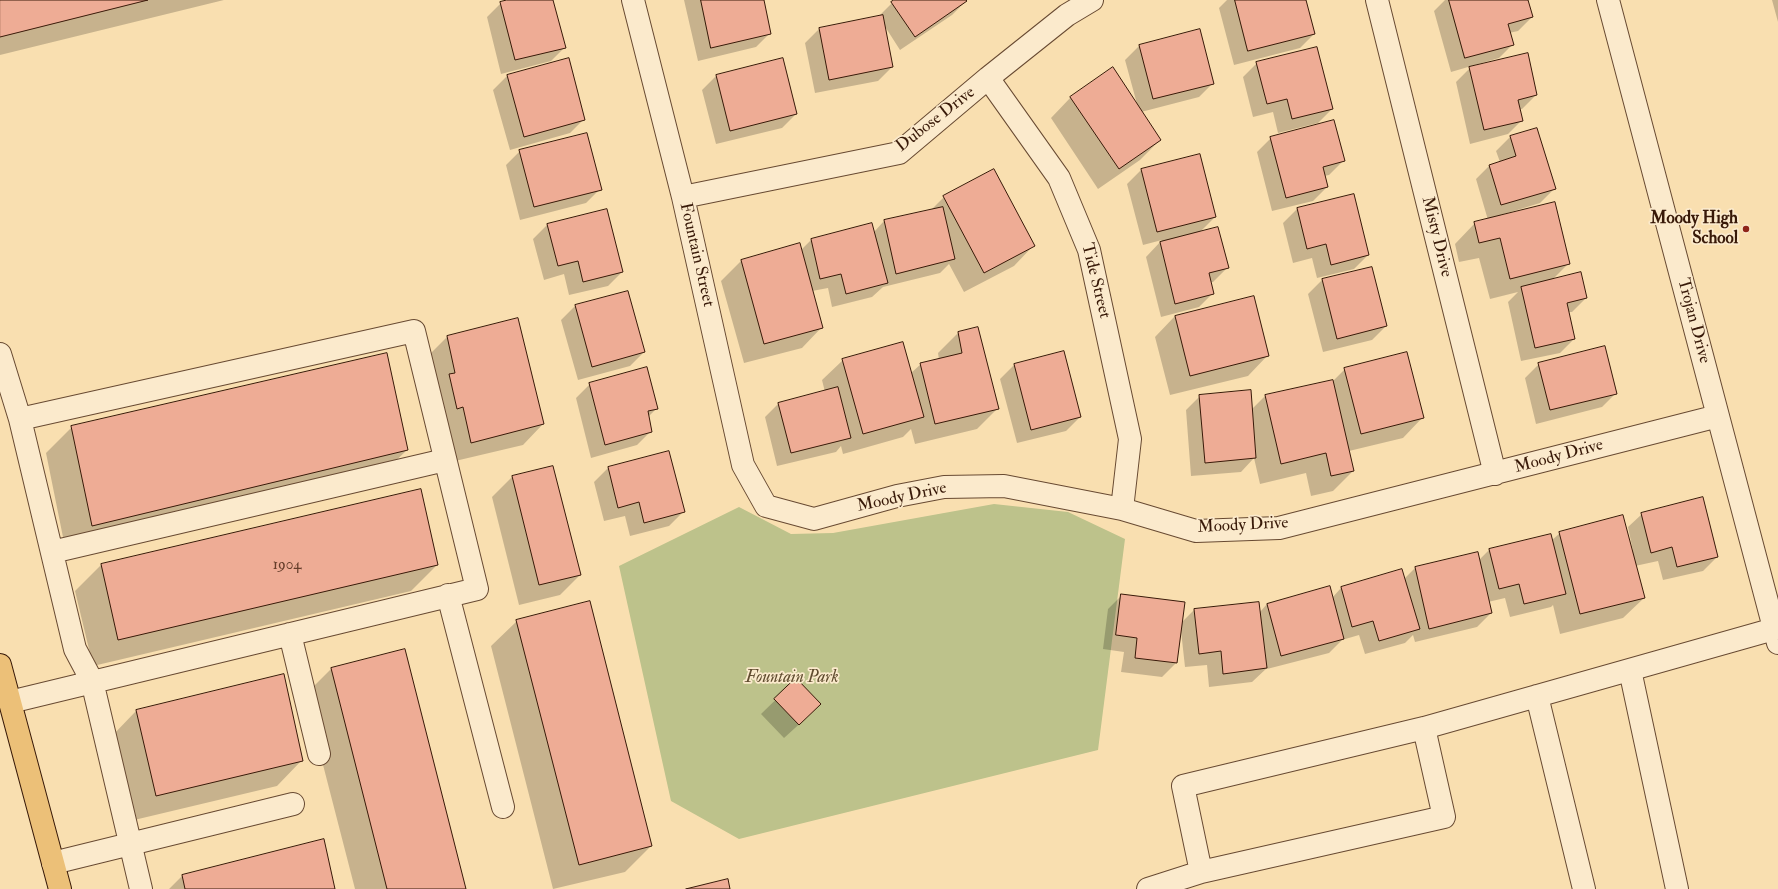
<!DOCTYPE html>
<html>
<head>
<meta charset="utf-8">
<style>
  body { margin:0 }
  canvas { display:block; background:#f9dfb0 }
</style>
</head>
<body>
<canvas width="1778" height="889"></canvas>
<script>
const g = document.querySelector('canvas').getContext('2d');
g.lineJoin = 'round';
function fillPath(path, color) { g.fillStyle = color; g.fill(path, 'evenodd'); }
function trace(path, color, width, dash) { g.strokeStyle = color; g.lineWidth = width; g.lineCap = dash ? 'butt' : 'round'; g.setLineDash(dash || []); g.stroke(path); }
function label(font, color, halo, rows, align = 'center') {
  g.font = font + ' "IM FELL Double Pica",serif'; g.lineWidth = 3.5; g.setLineDash([]); g.textBaseline = 'middle'; g.strokeStyle = halo; g.fillStyle = color; for (const [text, x, y, turn = 0] of rows) {
    g.save(); g.translate(x, y); g.rotate((+turn || 0) * Math.PI / 180); g.textAlign = isNaN(turn) ? turn : align; if (halo) g.strokeText(text, 0, 0); g.fillText(text, 0, 0); g.restore();
  }
}
fillPath(new Path2D(`
  M994,504L1068,512L1125,539L1098,750L739,839L671,801L619,566L739,507L791,534L833,533Z`), '#bdc28b');
fillPath(new Path2D(`
  M0,0H224L0,55Z
  M511,0H552L565,47L551,61L501,74L487,17L501,3Z
  M684,0H762L770,33L756,47L698,61Z
  M892,0H967L952,15L900,50L884,25L892,67L878,81L815,93L805,43L819,29L878,17L893,2Z
  M1227,0H1305L1314,34L1300,48L1234,65L1219,8Z
  M1445,0H1527L1532,17L1518,31L1509,33L1513,44L1499,58L1451,72L1434,11Z
  M1772,0H1778V22Z
  M1139,46L1213,83L1199,97L1141,112L1160,140L1140,160L1098,189L1051,118L1071,97L1137,104L1125,60Z
  M568,59L584,119L570,133L510,150L493,90L507,76Z
  M1257,63L1332,109L1318,123L1278,133L1273,112L1253,117L1243,77Z
  M1470,68L1536,95L1522,109H1520L1522,120L1508,134L1470,144L1456,82Z
  M716,76L796,114L782,128L716,144L702,90Z
  M1510,137L1554,189L1540,203L1501,215V217L1569,263L1552,280L1586,298L1572,312H1568L1574,339L1560,353L1521,361L1508,302L1518,292L1490,299L1479,258L1459,262L1455,244L1475,223L1488,220L1476,179L1490,165L1500,162L1496,151Z
  M1271,138L1343,161L1329,175L1324,176L1327,187L1313,201L1272,211L1257,152Z
  M520,151L600,189L586,203L520,220L506,165Z
  M1141,170L1215,217L1199,233L1227,268L1213,282H1211L1213,293L1199,307L1161,317L1146,257L1162,240L1143,245L1127,184Z
  M1353,195L1368,255L1354,269L1317,278L1312,258L1293,263L1283,223L1297,209Z
  M944,197L1034,245L1014,266L964,292L949,264L940,273L883,287L872,297L832,307L828,288L812,291L822,327L802,348L744,363L721,281L741,261L801,250L811,240L872,224L874,232L884,221L930,211Z
  M547,225L622,272L608,286L569,295L564,274L544,280L533,239Z
  M1322,280L1386,326L1372,340L1323,352L1308,294Z
  M575,306L644,352L630,366L578,380L561,320Z
  M1175,316L1268,355L1248,376L1170,395L1155,337Z
  M517,319L543,424L523,445L451,462L427,357L447,337Z
  M978,328L998,408L977,429L915,444L911,429L903,437L843,454L841,446L836,452L777,466L765,417L779,403L825,392L822,380L843,360L911,373L921,364L939,360L938,353L958,333Z
  M1539,364L1616,393L1602,407L1536,424L1525,378Z
  M1014,365L1080,417L1066,431L1017,443L1000,379Z
  M1345,369L1423,417L1403,438L1349,451L1353,471L1333,491L1311,496L1306,473L1260,484L1254,458L1241,472L1191,476L1186,410L1200,396L1251,410L1265,396L1332,382Z
  M590,384L657,408L648,417L651,431L637,445L591,458L576,398Z
  M72,427L407,450L381,475L66,552L46,453Z
  M668,452L683,512L669,526L630,536L625,516L604,521L594,482L608,468Z
  M553,467L580,575L560,595L519,605L492,497L512,477Z
  M420,490L437,565L411,591L93,666L75,591L101,565Z
  M1642,514L1717,557L1703,571L1663,580L1658,561L1635,566L1644,598L1623,618L1560,634L1553,605L1551,607L1510,617L1505,598L1488,602L1491,613L1477,627L1415,642L1413,635L1405,643L1365,654L1359,635L1342,640L1329,653L1267,669V668L1252,682L1209,687L1207,665L1185,667L1181,631L1176,663L1162,677L1121,672L1124,652L1103,649L1108,609L1122,595L1181,623L1194,610L1259,603L1260,612L1267,604L1329,587L1332,598L1341,588L1404,579L1415,568L1478,553L1479,560L1489,550L1550,535L1551,541L1560,533L1633,551L1628,527Z
  M517,621L651,846L625,872L553,889L491,646Z
  M331,669L465,889H355L305,695Z
  M796,680L806,718L784,738L761,714Z
  M136,711L302,760L277,786L130,821L111,737Z
  M323,841L334,889H169L182,876Z`), '#0003');
const building = new Path2D(`
  M0,0H148L0,37Z
  M507,0H553L566,48L515,60L500,2Z
  M701,0H764L771,34L711,48Z
  M894,0H966L967,1L915,37L891,2Z
  M1235,0H1306L1315,34L1248,51Z
  M1449,0H1528L1533,17L1508,24L1514,45L1465,58Z
  M883,15L893,67L829,80L819,28Z
  M1200,29L1214,84L1153,99L1139,45Z
  M1317,47L1333,109L1292,119L1287,99L1267,104L1256,62Z
  M1528,53L1537,95L1518,100L1523,121L1484,130L1469,67Z
  M569,58L585,120L524,137L507,75Z
  M783,58L797,114L730,131L716,75Z
  M1113,67L1161,140L1119,169L1070,97Z
  M1334,120L1345,161L1323,167L1328,187L1286,198L1270,137Z
  M1537,128L1556,189L1501,205L1489,165L1516,156L1510,136Z
  M587,133L602,190L534,207L519,150Z
  M1200,154L1216,217L1157,232L1141,169Z
  M994,169L1035,246L984,273L943,196Z
  M1354,194L1369,255L1331,265L1326,244L1307,249L1297,208Z
  M1555,202L1570,264L1510,279L1500,238L1479,243L1474,222Z
  M943,207L955,259L896,274L884,220Z
  M607,209L623,272L583,282L578,261L558,266L547,224Z
  M872,223L888,283L846,294L841,274L820,279L811,239Z
  M1218,227L1229,268L1209,273L1214,294L1175,304L1160,242Z
  M800,243L823,328L764,344L741,260Z
  M1372,267L1387,326L1337,339L1322,279Z
  M1581,272L1587,298L1567,303L1575,339L1535,348L1521,287Z
  M628,291L645,352L592,367L575,305Z
  M1254,296L1269,356L1190,376L1175,316Z
  M518,318L544,424L471,443L463,407L457,409L449,374L455,373L447,336Z
  M978,327L999,409L935,424L920,363L962,353L958,332Z
  M903,342L924,417L863,434L842,359Z
  M1605,346L1617,394L1550,410L1538,363Z
  M1064,351L1081,417L1031,430L1014,364Z
  M1407,352L1424,418L1361,434L1344,368Z
  M387,353L408,450L92,526L71,426Z
  M647,367L658,409L648,411L652,432L605,445L589,383Z
  M1333,380L1354,471L1331,476L1326,453L1281,464L1265,395Z
  M838,387L851,438L791,453L778,403Z
  M1251,390L1256,458L1205,463L1199,395Z
  M669,451L685,512L644,523L639,502L618,508L608,467Z
  M553,466L581,575L539,585L512,476Z
  M421,489L438,565L118,640L101,564Z
  M1703,497L1718,557L1677,567L1672,547L1651,553L1641,513Z
  M1623,515L1645,598L1580,614L1559,532Z
  M1551,534L1566,594L1524,604L1519,584L1499,589L1489,549Z
  M1478,552L1492,613L1429,629L1415,567Z
  M1402,569L1420,629L1379,641L1373,621L1352,627L1341,587Z
  M1330,586L1344,639L1281,656L1267,604Z
  M1121,594L1185,602L1177,663L1135,658L1137,638L1116,635Z
  M590,601L652,846L579,865L516,620Z
  M1259,602L1267,668L1223,674L1221,651L1199,654L1194,609Z
  M405,649L466,889H387L331,668Z
  M284,674L303,761L156,796L136,710Z
  M796,678L821,704L799,725L774,699Z
  M324,839L335,889H185L182,875Z
  M728,879L730,889H686Z`);
fillPath(building, '#eeac95');
trace(building, '#381908', 1);
const minor = new Path2D(`
  M633,0L683,197L743,465L766,506L814,519L897,496L944,487L1004,486L1122,509L1196,531L1279,528L1718,416
  M1377,0L1495,474
  M1608,0L1778,643
  M988,78L1059,178L1089,250L1130,439L1122,509
  M683,197L899,153L988,78L1067,15L1092,0
  M0,354L20,419
  M52,552L445,460
  M448,595L503,807
  M290,634L319,754
  M1630,670L1677,889
  M1537,696L1584,889
  M10,702L477,589L414,331L20,419L75,649L92,681L141,889
  M1424,728L1444,817L1201,872L1183,786L1424,728L1774,629
  M53,863L293,804
  M1148,889L1201,872`);
const major = new Path2D(`
  M0,665L60,889`);
trace(minor, '#684a32', 24);
trace(major, '#381908', 24);
trace(minor, '#fbeacc', 22);
trace(major, '#ecc078', 22);
for (const [x, y, r, color] of [
  [1746,229,4,"#8f2418"]
]) { const dot = new Path2D(); dot.arc(x, y, r, 0, 2 * Math.PI); g.fillStyle = color; g.fill(dot); trace(dot, '#fbeacc', 1.5); }
label('15px', '#663e2b', null, [
  ["1904",287,566]
]);
label('17px', '#381908', '#fbeacc', [
  ["Dubose Drive",936,120,-38],
  ["Misty Drive",1436,237,76],
  ["Fountain Street",696,255,77],
  ["Tide Street",1095,281,76],
  ["Trojan Drive",1693,321,75],
  ["Moody Drive",1559,457,-15],
  ["Moody Drive",902,498,-12],
  ["Moody Drive",1243,526,-3]
]);
label('bold 17px', '#381908', '#fbeacc', [
  ["Moody High",1738,219],
  ["School",1738,239]
], 'right');
label('italic 17px', '#604c2f', '#fbeacc', [
  ["Fountain Park",792,678]
]);
</script>
</body>
</html>
